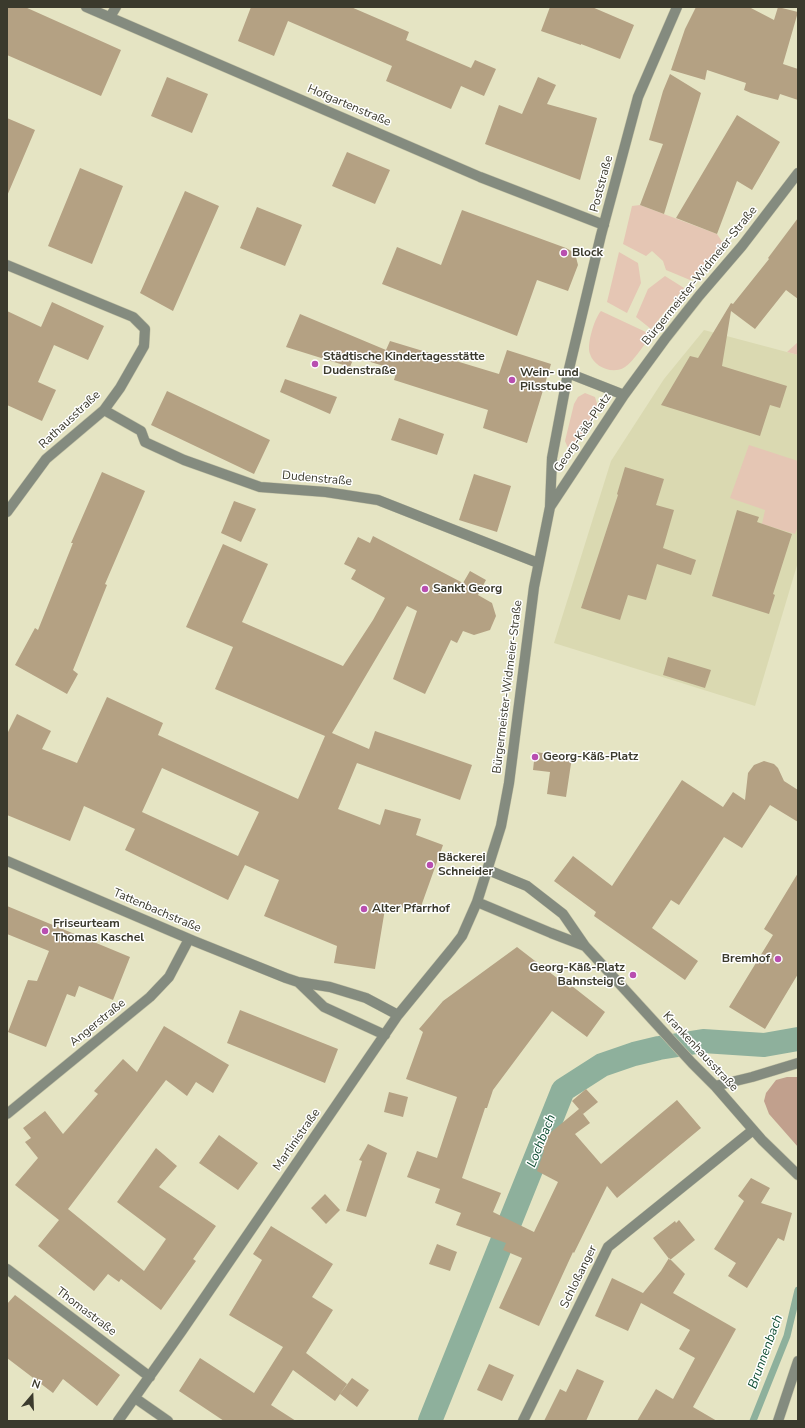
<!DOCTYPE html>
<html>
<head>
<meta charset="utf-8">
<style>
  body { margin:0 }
  #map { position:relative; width:805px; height:1428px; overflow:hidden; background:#e5e4c3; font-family:"Nunito Sans",sans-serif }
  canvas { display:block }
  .frame { position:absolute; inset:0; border:8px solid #3b3a2d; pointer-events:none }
  .north { position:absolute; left:12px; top:1376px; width:40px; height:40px; -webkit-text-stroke:3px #fff; paint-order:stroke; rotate:19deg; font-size:11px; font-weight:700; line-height:16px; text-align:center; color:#3b3a2d }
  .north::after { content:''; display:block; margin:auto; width:14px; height:18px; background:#3b3a2d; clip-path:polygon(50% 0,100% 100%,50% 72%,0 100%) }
</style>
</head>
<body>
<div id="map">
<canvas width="805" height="1428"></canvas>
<div class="frame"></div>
<div class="north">N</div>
</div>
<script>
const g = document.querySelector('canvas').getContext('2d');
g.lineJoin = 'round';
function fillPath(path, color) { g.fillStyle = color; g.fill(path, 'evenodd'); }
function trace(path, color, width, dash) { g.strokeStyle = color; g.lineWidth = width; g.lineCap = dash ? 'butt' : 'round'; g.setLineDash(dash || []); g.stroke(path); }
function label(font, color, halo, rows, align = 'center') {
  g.font = font + ' "Nunito Sans",sans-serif'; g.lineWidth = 3; g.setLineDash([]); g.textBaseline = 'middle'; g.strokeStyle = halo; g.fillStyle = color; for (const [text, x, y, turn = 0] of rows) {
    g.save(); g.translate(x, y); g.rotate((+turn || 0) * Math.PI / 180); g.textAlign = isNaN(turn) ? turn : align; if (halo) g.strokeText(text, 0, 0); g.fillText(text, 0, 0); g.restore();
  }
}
fillPath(new Path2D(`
  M704,330L798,355V562L755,706L554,643L611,461L664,379Z`), '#dad9b1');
fillPath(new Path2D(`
  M640,205L717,234L723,243L690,280L666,270L663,261L652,251L646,256L623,244L632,206Z
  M619,252L638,263L641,283L627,313L607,302Z
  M665,276L684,288L651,329L636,317L648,289Z
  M601,311L648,333L649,339C643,346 632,363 625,367C613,375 594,367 590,354C586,345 595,317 601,311Z
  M798,342V355L787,352Z
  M585,393L595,397L598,407L575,447L570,449L568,448L565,441L574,404L578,397Z
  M749,445L798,461V526L795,534L762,524L765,510L730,498Z`), '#e5c6b4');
fillPath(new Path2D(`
  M787,1077H798V1147L769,1114L764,1101L766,1093L776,1080Z`), '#c1a08d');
trace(new Path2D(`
  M753,1421L787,1336L798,1290`), '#8eb09c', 7);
trace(new Path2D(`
  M430,1421L563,1090L602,1065L634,1054L659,1048L703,1041L764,1045L798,1039`), '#8eb09c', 24);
fillPath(new Path2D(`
  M7,7H25L121,50L101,96L7,55Z
  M251,7H351L409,32L406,40L471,68L475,60L496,69L484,96L461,86L451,109L386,81L392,66L288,21L274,56L238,41Z
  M550,7H592L634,25L620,59L581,44V45L541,31Z
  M696,7H749L774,20L778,7L798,12L783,64L798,69V100L780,94L778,100L751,93L744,90L746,83L707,70L705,80L671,70L685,29Z
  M670,74L701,93L664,214L640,205L663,144L649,140L663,91Z
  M167,77L208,94L192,133L151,116Z
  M538,77L556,85L547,104L597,118L580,180L485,144L499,105L522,114Z
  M737,115L780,142L752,190L737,181L717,234L676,218Z
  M7,118L35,130L7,196Z
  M347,152L390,170L375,204L332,186Z
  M80,168L123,186L92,264L48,246Z
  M185,191L219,206L173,311L140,293Z
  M257,207L302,225L285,266L240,248Z
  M462,210L566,248L575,253L578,265L568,291L537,280L517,336L382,284L397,247L441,265Z
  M798,218V299L786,290L755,329L731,311L722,366L787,386L780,408L770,405L760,436L661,405L690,356L698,358L731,303L733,304L769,259L768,258Z
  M52,302L104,326L88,360L54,345L38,382L56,390L42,421L7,405V311L41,327Z
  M300,314L386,350L390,341L499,374L507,350L551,364L527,443L483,428L488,410L394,380L397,370L354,357L350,367L286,347Z
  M285,379L337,397L330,414L280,392Z
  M167,391L270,440L254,474L151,425Z
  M399,418L444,434L437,455L391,440Z
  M625,467L664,479L656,505L674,510L663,548L696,560L691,575L657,564L646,600L628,595L620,620L581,608L618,495L617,494Z
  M102,472L145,491L105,584L107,585L73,670L78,674L67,694L15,665L35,628L38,630L73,543H71Z
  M474,474L511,486L497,532L459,520Z
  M234,501L256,509L241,542L221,533Z
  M737,510L759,517L757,522L792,534L773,594L775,595L769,614L712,596Z
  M373,536L463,583L470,571L486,580L478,595L492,603L496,616L490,630L474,635L463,631L457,643L451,640L425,694L393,679L417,611L407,606L332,733L369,749L375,731L472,765L460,800L357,763L338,809L380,825L385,809L421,819L416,835L443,845L419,912L386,903L375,969L334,963L337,946L264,916L279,880L245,865L228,900L125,850L135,829L84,806L70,841L7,815V734L17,714L51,731L42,749L77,763L107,697L163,723L158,735L298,799L325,736L215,689L233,647L186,627L223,544L268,564L242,622L343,666L373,620L385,598L351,579L356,570L344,564L358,537L370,543ZM162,768L259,812L238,856L142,812Z
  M668,657L711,670L705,688L663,675Z
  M535,752L572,757L566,797L547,794L550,772L533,770Z
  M764,761L774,764L778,768L784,781L798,790V822L770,805L742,848L724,837L679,905L671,900L652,928L698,961L685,980L594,916L596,912L554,881L573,856L612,886L682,780L723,807L733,792L745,800L748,773L754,765Z
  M798,873V974L765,1029L729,1007L773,935L764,929Z
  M7,906L130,957L113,1000L79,986L75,997L67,994L46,1047L8,1032L28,980L37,981L49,951L7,934Z
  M517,947L570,988L572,986L605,1012L587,1037L552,1011L493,1090L487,1108H485L462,1178L501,1193L493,1212L534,1232L558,1182L537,1171L544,1151L538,1143L579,1109L572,1101L586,1089L598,1102L583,1114L580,1110L590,1123L575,1134L601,1164L677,1100L701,1128L617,1198L607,1186L574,1253L573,1252L539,1326L499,1308L522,1258L503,1250L506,1243L456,1225L461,1213L435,1203L440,1189L407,1177L417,1151L437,1158L457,1097L406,1079L423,1032L419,1029L443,1001Z
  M240,1010L338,1049L325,1083L227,1043Z
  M164,1026L229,1065L213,1093L196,1082L187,1096L166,1080L68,1209L144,1271L166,1239L117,1202L156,1148L177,1166L159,1187L216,1226L193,1259L196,1261L161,1310L121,1279L119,1282L108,1274L94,1291L38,1246L59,1220L15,1185L38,1158L25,1142L31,1138L23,1128L45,1111L63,1134L98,1094L94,1091L123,1059L137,1072Z
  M389,1092L408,1097L403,1117L384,1112Z
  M219,1135L258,1163L238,1190L199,1163Z
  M368,1144L387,1153L366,1217L346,1211L362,1161L359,1160Z
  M751,1178L770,1188L761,1203L792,1213L784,1241L778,1238L747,1288L728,1276L736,1263L714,1249L744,1201L738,1196Z
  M325,1194L340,1210L326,1224L311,1208Z
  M679,1220L695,1240L670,1260L653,1238L675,1221L676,1223Z
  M271,1226L333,1264L312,1297L333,1310L306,1353L347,1384L335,1401L293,1370L271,1405L296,1421H224L179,1391L200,1358L254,1393L283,1347L229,1315L262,1260L253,1254Z
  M437,1244L457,1252L450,1271L429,1264Z
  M669,1258L685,1274L673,1293L736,1329L693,1407L717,1421H637L656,1389L673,1399L695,1358L679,1349L690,1330L641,1303L628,1331L595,1316L612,1278L643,1293L661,1271Z
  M15,1295L120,1375L97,1406L63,1379L53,1393L7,1358V1304Z
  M489,1364L514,1375L502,1401L477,1390Z
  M577,1369L604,1381L586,1421H544L560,1389L566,1392Z
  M352,1378L369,1390L357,1407L340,1394Z`), '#b4a183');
const minor = new Path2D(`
  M86,7L480,177L604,225
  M110,17L116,7
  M7,265L133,317L145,329L144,346L120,388L104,410L46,459L7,512
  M568,373L624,395
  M104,410L141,431L145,442L184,460L260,487L326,492L378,500L538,563
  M550,507L624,395L665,339L699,296L742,246L798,173
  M7,861L194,941L286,978L298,982L330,987L366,998L398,1015
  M488,870L527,886L563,914L585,946L692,1063L715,1086L762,1140L798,1175
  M477,902L551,933L585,946
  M298,982L324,1007L385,1035
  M715,1086L752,1077L798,1063
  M7,1114L150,997L169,977L189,939
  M7,1269L150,1377
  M135,1398L168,1421
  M118,1421L181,1332L398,1015L452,949L462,936L477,902L501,826L509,783L534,587L550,507L552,458L568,373L601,235L638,97L677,7
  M523,1421L608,1247L753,1130
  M778,1421L798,1361`);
trace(minor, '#c3c2a5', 11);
trace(minor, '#848b7f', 10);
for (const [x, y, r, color] of [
  [564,253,4,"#b84eb0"],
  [315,364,4,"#b84eb0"],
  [512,380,4,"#b84eb0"],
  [425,589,4,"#b84eb0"],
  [535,757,4,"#b84eb0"],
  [430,865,4,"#b84eb0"],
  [364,909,4,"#b84eb0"],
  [45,931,4,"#b84eb0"],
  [778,959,4,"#b84eb0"],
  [633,975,4,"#b84eb0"]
]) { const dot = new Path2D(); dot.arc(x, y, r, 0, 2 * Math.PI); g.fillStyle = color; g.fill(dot); trace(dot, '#fff', 1.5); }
label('12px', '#3b3a2d', '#fff', [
  ["Hofgartenstraße",349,106,23],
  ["Poststraße",602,184,-75],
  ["Bürgermeister-Widmeier-Straße",700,276,-51],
  ["Rathausstraße",70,420,-43],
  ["Georg-Käß-Platz",583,433,-56],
  ["Dudenstraße",317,479,5],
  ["Bürgermeister-Widmeier-Straße",508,687,-83],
  ["Tattenbachstraße",157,911,23],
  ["Angerstraße",98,1023,-39],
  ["Krankenhausstraße",700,1052,47],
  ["Martinistraße",297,1140,-55],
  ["Schloßanger",579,1277,-64],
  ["Thomastraße",86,1312,37]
]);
label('bold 12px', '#3b3a2d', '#fff', [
  ["Block",572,253],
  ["Städtische Kindertagesstätte",323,357],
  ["Dudenstraße",323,371],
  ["Wein- und",520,373],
  ["Pilsstube",520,387],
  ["Sankt Georg",433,589],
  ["Georg-Käß-Platz",543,757],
  ["Bäckerei",438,858],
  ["Schneider",438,872],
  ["Alter Pfarrhof",372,909],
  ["Friseurteam",53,924],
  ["Thomas Kaschel",53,938],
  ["Bremhof",770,959,"right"],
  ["Georg-Käß-Platz",625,968,"right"],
  ["Bahnsteig C",625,982,"right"]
], 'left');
label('italic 13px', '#104e33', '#fff', [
  ["Lochbach",542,1141,-68],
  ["Brunnenbach",766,1352,-70]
]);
</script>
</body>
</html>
